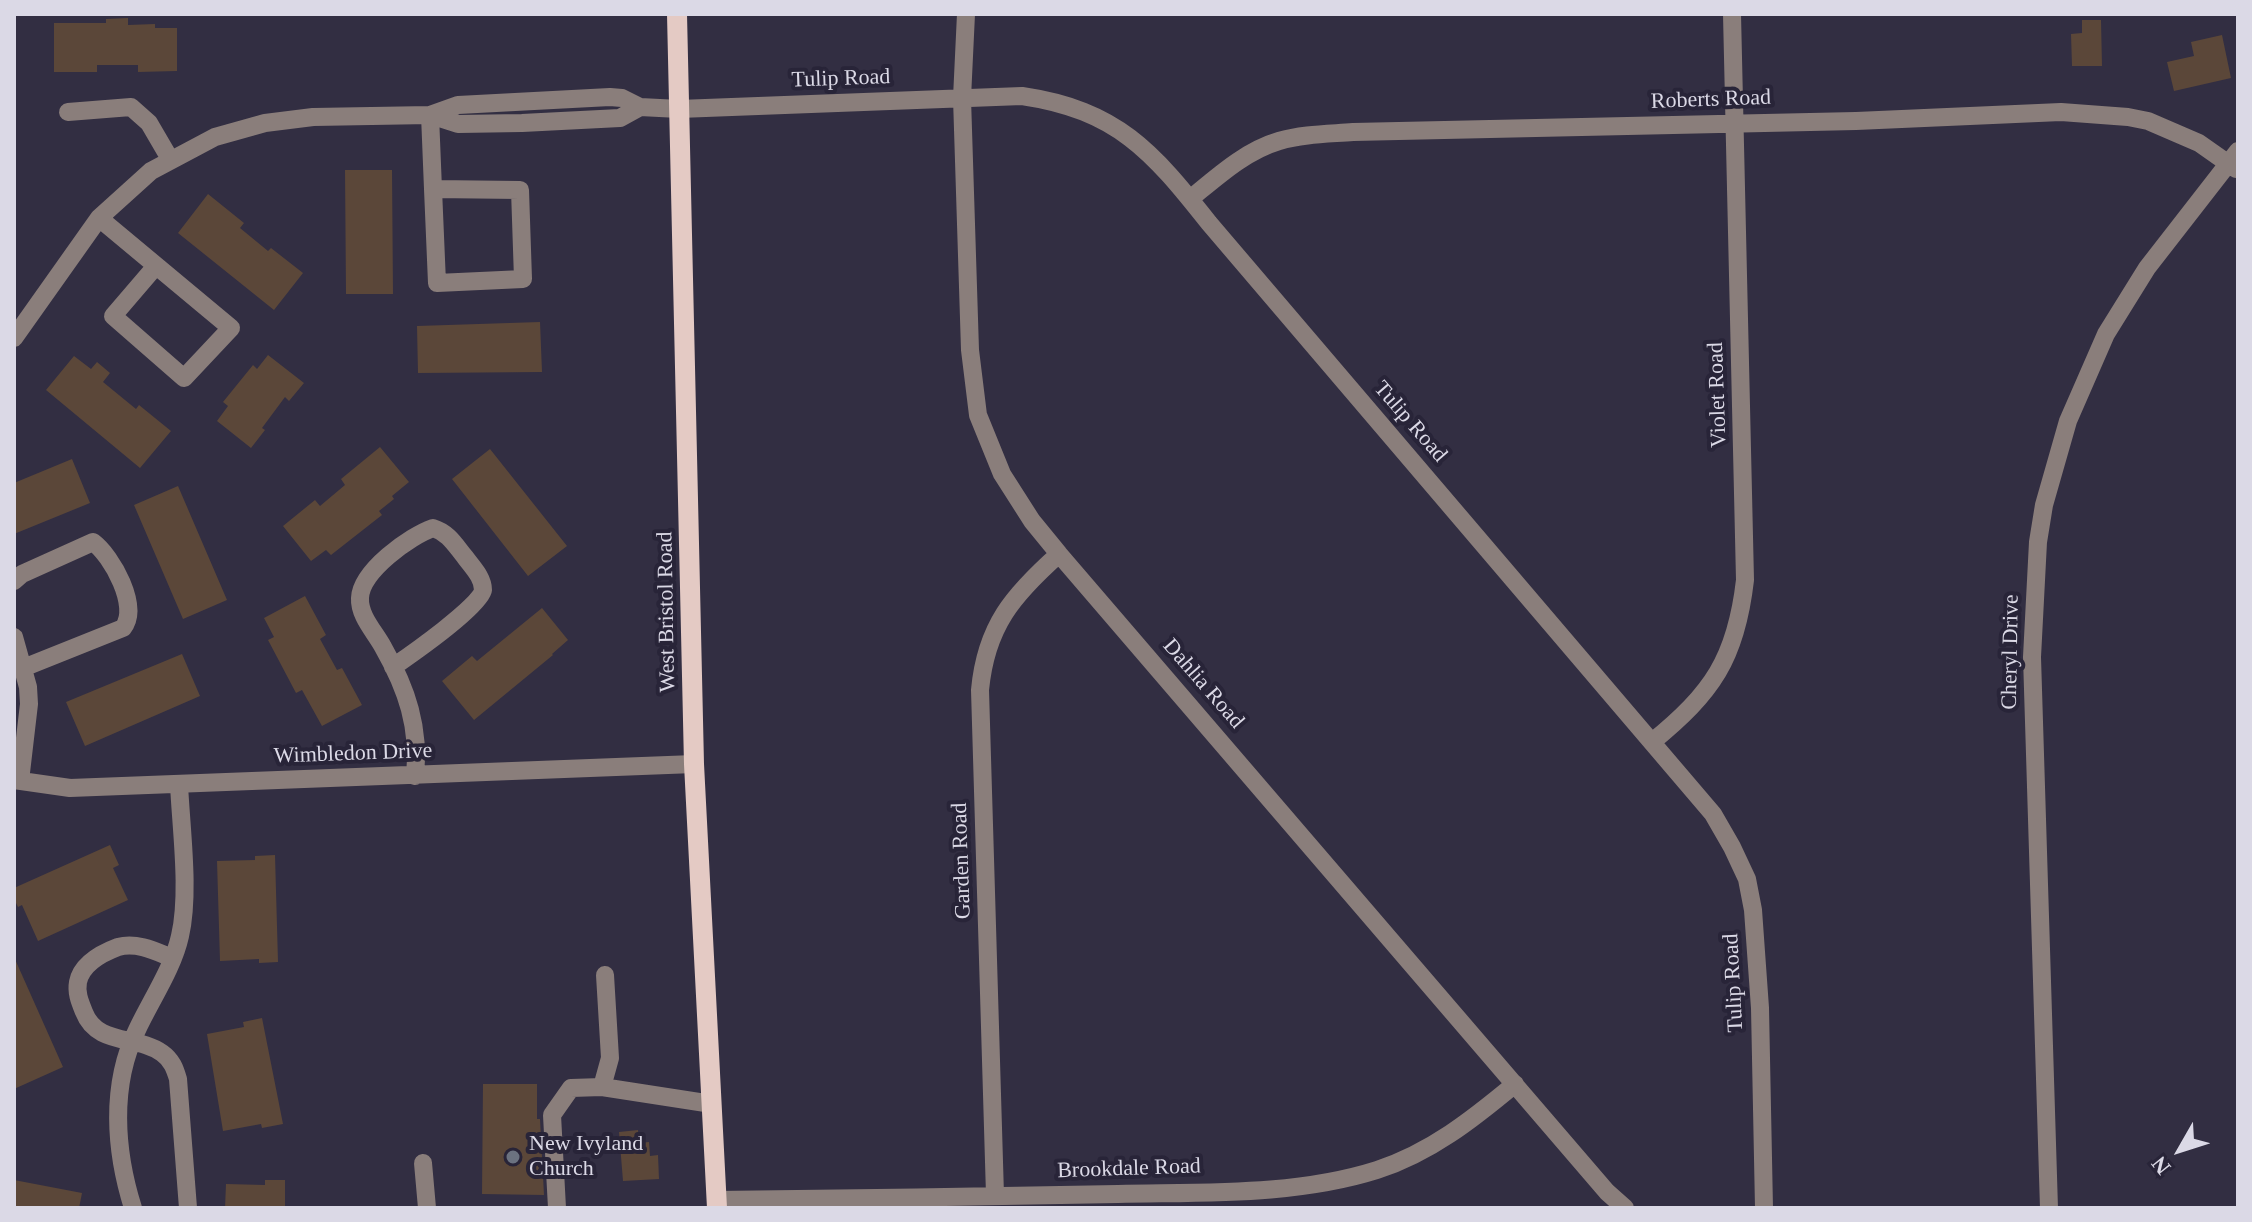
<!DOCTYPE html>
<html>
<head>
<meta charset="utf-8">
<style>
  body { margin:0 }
  #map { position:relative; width:2252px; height:1222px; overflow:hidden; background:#322e42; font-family:"Times New Roman",serif }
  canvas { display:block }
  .frame { position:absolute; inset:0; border:16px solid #dbd9e6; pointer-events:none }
  .north { position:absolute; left:2140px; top:1110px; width:80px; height:80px; -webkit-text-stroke:6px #282438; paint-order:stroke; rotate:231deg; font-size:22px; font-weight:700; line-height:32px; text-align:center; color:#dbd9e6 }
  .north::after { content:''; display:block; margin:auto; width:28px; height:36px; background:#dbd9e6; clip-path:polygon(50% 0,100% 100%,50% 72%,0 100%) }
</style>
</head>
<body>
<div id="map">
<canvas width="2252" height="1222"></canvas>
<div class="frame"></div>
<div class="north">N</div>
</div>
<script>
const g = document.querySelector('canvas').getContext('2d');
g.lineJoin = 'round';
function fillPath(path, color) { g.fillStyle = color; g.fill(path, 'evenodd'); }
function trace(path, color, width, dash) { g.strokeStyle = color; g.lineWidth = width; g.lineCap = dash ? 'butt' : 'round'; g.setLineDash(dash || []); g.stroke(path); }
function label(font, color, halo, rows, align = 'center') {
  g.font = font + ' "Times New Roman",serif'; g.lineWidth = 8; g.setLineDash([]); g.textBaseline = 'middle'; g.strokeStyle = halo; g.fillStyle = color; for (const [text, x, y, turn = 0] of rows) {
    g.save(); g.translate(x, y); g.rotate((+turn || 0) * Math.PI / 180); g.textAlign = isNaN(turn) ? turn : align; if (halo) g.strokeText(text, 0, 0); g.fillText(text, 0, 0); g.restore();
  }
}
fillPath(new Path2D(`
  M128,18V25L155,24V28H177V71L138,72V65H97V72H54V23H106V19Z
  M2082,20H2101L2102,66H2072L2071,34L2082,33Z
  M2222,35L2231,78L2174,91L2167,62L2194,56L2191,42Z
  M345,170H392L393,294H346Z
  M208,194L244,223L240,228L268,251L271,248L303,273L274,310L178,233Z
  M540,322L542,372L418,373L417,326Z
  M268,355L304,383L289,401L285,397L262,428L265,430L251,448L217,421L228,406L223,402L253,365L257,369Z
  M74,356L91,369L97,362L110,373L103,382L136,409L139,405L171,431L140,468L46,390Z
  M380,447L409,482L392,496L394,499L379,511L382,515L331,555L326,550L311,561L283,526L315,500L320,506L345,485L341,479Z
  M490,449L567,546L528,576L452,479Z
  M72,459L90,503L14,534V483Z
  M178,486L227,600L183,619L134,505Z
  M305,596L326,635L320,639L337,670L342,668L362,705L322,726L302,690L296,693L268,640L274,637L264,618Z
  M542,608L568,640L552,654L553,655L474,720L442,681L472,656L477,661Z
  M182,654L200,696L85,746L66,702Z
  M110,845L119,865L113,868L128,900L38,941L22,905L18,907L14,899V888Z
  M275,855L278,962L259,963V959L220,961L217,861L255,860V856Z
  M14,957L63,1067L14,1089Z
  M262,1018L283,1124L262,1128L261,1124L223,1131L207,1034L244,1027L243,1022Z
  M483,1084H537V1119H540L544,1195L482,1194Z
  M638,1130L639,1143L649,1142L650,1156L658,1155L659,1179L623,1181L619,1132Z
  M14,1180L82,1193L79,1208H14Z
  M265,1180H285V1208H225L226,1184L265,1185Z`), '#5b4739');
trace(new Path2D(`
  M966,14L962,98L970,350L978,415L1002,474L1032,521L1059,554L1607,1192L1625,1208
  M68,112L131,107L149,123L170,159
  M430,115L458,105L610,97L622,98L640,107L679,109L1022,96C1117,110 1152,151 1209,223L1713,814L1732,847L1747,879L1753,910L1760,1008L1764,1208
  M430,115L433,189
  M433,189L520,190L523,279L437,283Z
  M1190,199C1217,177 1245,151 1279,141C1303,134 1328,134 1353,132L1856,121L2061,112L2128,117L2148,121L2199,143L2236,169
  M99,218L231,328L184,378L113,316L155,267
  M14,338L99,218L151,171L215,137L265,123L313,117L430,115L458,124L522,123L620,118L640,107
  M14,581L22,574L93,542C112,556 140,607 123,628L23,668
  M14,637L28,687L29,704L20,781
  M393,667C409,656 482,605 483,590C483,577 472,567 465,557C455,545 449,533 433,528C410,536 361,571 360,598C359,616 375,632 383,647C407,689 420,728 415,776
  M1652,742C1712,693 1736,659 1745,580L1732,14
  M14,780L70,788L694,764
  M172,958C155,951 137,942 118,947C102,953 82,963 78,982C76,993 80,1002 84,1012C97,1046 137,1035 162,1053C172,1060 175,1069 178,1079L188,1208
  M602,1087L610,1058L605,975
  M423,1163L427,1208
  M995,1195L980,690C986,626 1013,595 1059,554
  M717,1200C851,1198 984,1197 1118,1194C1203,1192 1295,1196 1377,1170C1430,1153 1473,1119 1515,1084
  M133,1208C115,1151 110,1085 137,1030C151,1000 173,968 180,936C190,893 181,829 179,784
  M557,1208L552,1115L571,1088L602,1087L712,1104
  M2049,1208L2032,657L2038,542L2044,505L2068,421L2106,334L2147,268L2238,151`), '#8a7e7b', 18);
trace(new Path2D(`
  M677,14L694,764L717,1208`), '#e4cac4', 20);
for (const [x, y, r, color] of [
  [513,1157,8,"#6b7280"]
]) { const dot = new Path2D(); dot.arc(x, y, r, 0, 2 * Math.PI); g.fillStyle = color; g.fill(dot); trace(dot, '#282438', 3); }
label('22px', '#dbd9e6', '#282438', [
  ["Tulip Road",841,79,-2],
  ["Roberts Road",1711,100,-2],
  ["Violet Road",1718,395,-92],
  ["Tulip Road",1410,422,49],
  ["West Bristol Road",667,612,-91],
  ["Cheryl Drive",2011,652,-89],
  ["Dahlia Road",1203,684,49],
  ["Wimbledon Drive",353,754,-2],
  ["Garden Road",962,861,-92],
  ["Tulip Road",1734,983,-93],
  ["Brookdale Road",1129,1169,-2]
]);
label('22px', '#dbd9e6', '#282438', [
  ["New Ivyland",529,1144],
  ["Church",529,1169]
], 'left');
</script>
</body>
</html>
